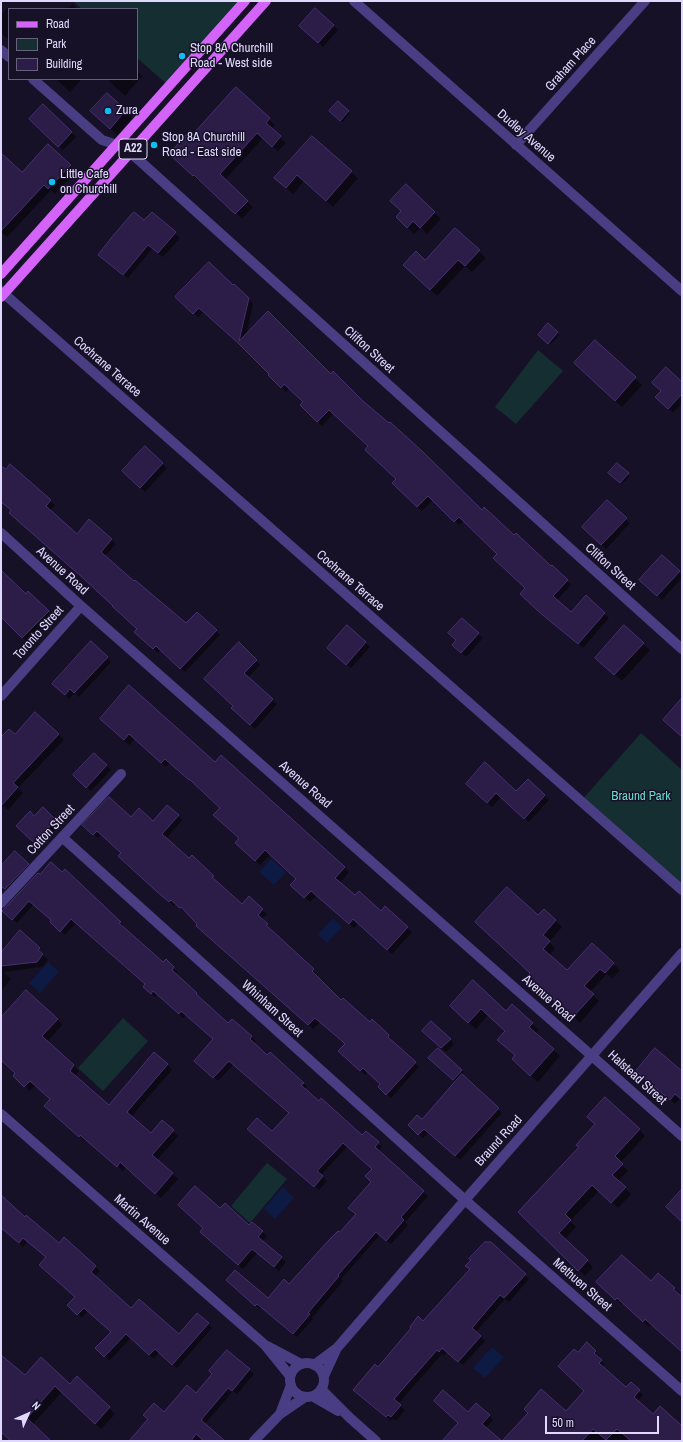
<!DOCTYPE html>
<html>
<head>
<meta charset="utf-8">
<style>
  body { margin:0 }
  #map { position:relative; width:683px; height:1442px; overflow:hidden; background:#171127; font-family:"Archivo Narrow",sans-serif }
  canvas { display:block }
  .frame { position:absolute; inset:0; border:2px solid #e1d8fd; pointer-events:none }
  .legend { position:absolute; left:8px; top:8px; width:130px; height:72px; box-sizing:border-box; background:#171127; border:1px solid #68617d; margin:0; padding:5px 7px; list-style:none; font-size:12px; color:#e1d8fd }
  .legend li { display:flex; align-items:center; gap:8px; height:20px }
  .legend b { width:20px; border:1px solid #68617d }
  .north { position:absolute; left:8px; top:1394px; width:40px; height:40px; -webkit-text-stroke:3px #171127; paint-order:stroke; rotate:45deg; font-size:11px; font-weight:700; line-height:16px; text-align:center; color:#e1d8fd }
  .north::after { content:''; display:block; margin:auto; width:14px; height:18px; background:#e1d8fd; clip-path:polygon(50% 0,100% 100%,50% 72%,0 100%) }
  .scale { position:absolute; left:545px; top:1416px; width:114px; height:18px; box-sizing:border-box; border:2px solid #e1d8fd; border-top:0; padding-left:5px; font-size:12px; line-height:14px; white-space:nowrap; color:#e1d8fd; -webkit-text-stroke:3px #171127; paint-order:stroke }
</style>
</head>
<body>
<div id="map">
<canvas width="683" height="1442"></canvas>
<div class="frame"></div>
<ul class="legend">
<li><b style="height:5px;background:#d463f9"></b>Road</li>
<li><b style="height:11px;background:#142e31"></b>Park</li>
<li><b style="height:11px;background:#2b1d47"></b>Building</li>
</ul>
<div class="north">N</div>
<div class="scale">50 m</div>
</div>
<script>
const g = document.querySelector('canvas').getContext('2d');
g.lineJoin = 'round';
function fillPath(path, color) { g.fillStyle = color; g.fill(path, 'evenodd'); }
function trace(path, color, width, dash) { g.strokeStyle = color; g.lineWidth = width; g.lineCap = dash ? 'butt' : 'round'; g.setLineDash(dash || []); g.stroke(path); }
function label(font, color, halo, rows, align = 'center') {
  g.font = font + ' "Archivo Narrow",sans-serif'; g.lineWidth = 3; g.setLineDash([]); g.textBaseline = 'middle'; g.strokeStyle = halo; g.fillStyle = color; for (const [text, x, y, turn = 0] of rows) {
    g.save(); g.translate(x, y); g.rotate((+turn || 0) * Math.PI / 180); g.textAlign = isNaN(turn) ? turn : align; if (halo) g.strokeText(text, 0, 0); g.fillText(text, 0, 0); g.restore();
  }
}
fillPath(new Path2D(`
  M73,1H245L169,86L137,58V9H82Z
  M538,350L563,371L516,424L495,407Z
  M641,733L682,770V890L581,801Z
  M123,1018L148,1041L103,1091L78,1068Z
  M267,1163L287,1179L250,1223L231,1206Z`), '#142e31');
fillPath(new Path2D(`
  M271,859L286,872L274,885L259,872Z
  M333,918L342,927L327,943L318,934Z
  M48,962L59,972L40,993L29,983Z
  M283,1187L294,1198L275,1219L264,1208Z
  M492,1347L504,1357L485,1378L473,1368Z`), '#0d1a44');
fillPath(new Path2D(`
  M72,4L78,9H68Z
  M7,8L9,9V40L1,33V15Z
  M315,9L338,30L323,47L305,30Z
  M137,71L142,76L125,96L107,79H137Z
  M56,79H82L70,92Z
  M236,88L275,125L271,129L286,143L278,151L263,138L225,180L253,207L242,219L201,179L199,181L176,160L189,139Z
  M107,94L132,118L117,135L98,118Z
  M338,102L350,113L343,122L330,111Z
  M43,106L76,137L63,150L30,119Z
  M312,137L358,178L333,207L304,181L293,194L282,184Z
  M1,154L22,174L70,166L76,172L55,194L51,190L7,237L1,232Z
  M406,186L441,219L427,234L421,227L414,234L397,217L402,212Z
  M152,213L180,238L163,257L152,249L128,278L104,259Z
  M455,229L486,258L472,272L465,266L437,296L411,272L425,261Z
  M176,297L249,299L253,304L246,336L331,375L364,403L482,511L551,568L552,567L571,585L557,600L571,613L586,597L609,618L583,648L544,615L527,589L498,554L464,521L459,525L433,500L422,511L393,483L397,479L370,446L334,413L322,426L301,405L304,402L289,388L286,392L270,375L271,374L243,347L203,312L198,317Z
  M548,325L559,335L550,345L539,335Z
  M595,342L642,385L622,407L582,369Z
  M682,383V403L673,413L657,397Z
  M145,448L167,468L145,492L123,471Z
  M617,464L630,476L622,484L609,473Z
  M10,466L55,505L50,511L77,535L89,521L112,540L116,544L105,556L134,582L186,625L197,613L220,635L185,672L161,650L158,653L140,637L138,629L1,500V467L5,471Z
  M607,501L630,523L606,549L583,527Z
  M662,556L682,575V578L662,600L641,580Z
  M1,572L26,595L28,592L52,616L27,642L1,616Z
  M463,619L483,638L466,657L453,645L457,640Z
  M347,627L370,647L351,668L333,652Z
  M239,644L260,665L248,678L277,704L255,729L237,712L234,706Z
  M643,644L650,650L622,681L603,664Z
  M107,657L111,662L79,697L75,693L69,699L58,688Z
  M106,724L215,763L344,867L349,872L340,883L355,897L381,912L385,907L412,932L392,954L359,923L354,928L317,895L310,902L296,890L297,879L271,854L260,865L241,848V838L221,808L195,784L194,785L170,763L166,767L135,739L129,745Z
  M59,734L64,740L18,788L23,793L8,810L4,806L1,809V739Z
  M94,754L111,770L91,791L74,775Z
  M528,780L549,800L529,822L501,797L492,807L471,788L516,792Z
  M43,808L60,825L39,847L17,826L34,817Z
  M178,816L182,820L166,839L189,860L192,857L217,881L216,882L242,905L262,910L267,914L262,919L271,929L270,930L317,974L316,976L341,1001L370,1023L372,1021L393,1040L391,1042L419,1067L391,1098L379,1087L382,1084L368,1071L365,1075L344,1055L346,1044L320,1022L313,1029L201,930L199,924L186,910L185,912L176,903L174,906L124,860L122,853L102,834L98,838L88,829L131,819L153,822Z
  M15,852L32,869L10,893L1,885Z
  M38,874L120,922L124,926L123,928L163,964L173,968L178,972L175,974L228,1025L233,1020L256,1041L253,1044L267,1056L270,1053L307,1087L305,1090L362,1137L378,1143L382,1147L379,1151L428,1196L405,1222L408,1225L391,1244L380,1235L341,1279L343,1281L312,1318L313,1319L297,1337L261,1307L260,1309L231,1284L268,1300L289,1285L357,1215L373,1182V1169L347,1147L321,1175L327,1181L319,1190L253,1133H272L290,1113L234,1064L218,1081L200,1065L214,1040L186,1015L183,1018L158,994L155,997L148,991L146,985L76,923L65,935L51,922L52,920L34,904L17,923L4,911Z
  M544,910L562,927L549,942L555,948L549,956L567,972L592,945L620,970L612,979L607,974L590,992L599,1001L580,1023L535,983L532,973L538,917Z
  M20,932L44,954L43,955L48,960L42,967L3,972L11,979L1,991V958Z
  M473,982L506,1012L512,1006L539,1030L536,1034L560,1056L538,1082L520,1066L506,1031L488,1015L476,1029L458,1013Z
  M1,1019H57L62,1025L47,1042L79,1071L75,1076L109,1106L167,1064L172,1070L131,1117L151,1134L162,1121L178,1136L157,1160L178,1179L161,1198L126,1167L123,1171L86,1140L85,1141L51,1112L52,1099L36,1085L30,1091L19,1081L17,1073L1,1059Z
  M428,1035L450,1039L454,1044L446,1052Z
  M438,1049L464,1072L461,1075L502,1113L460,1160L429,1132L423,1138L409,1125L422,1121L456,1082L430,1058Z
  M682,1072V1099L680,1098L675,1104L641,1075Z
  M639,1129L645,1136L620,1163L628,1171L618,1181L631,1194L618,1208L599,1191L570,1221L576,1227L565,1239L593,1267L585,1276L519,1212L580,1147Z
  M1,1197L25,1218L59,1244L64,1239L100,1271L94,1277L131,1310L179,1336L208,1323L212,1328L177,1368L159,1352L154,1359L131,1338L109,1361L97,1348L112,1332L88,1311L82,1318L72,1309L76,1297L47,1257L28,1241L23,1247L1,1226Z
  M253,1223L267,1236L262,1242L286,1262L279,1271L257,1253L243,1269L206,1236L249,1227Z
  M491,1243L529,1279L509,1302L505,1299L476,1332L485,1341L463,1365L447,1352L444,1356L442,1354L398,1404L405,1410L396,1421L393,1418L391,1421L359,1395L378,1368L423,1322L471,1270Z
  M598,1282H651L674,1288L682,1298V1352L652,1325L649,1327L623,1303L622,1305Z
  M587,1344L600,1356L598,1358L605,1365L603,1368L626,1389L639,1391L643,1395L638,1401L653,1415L682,1429V1441H504L566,1413L586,1392L578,1354Z
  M227,1351L254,1374L237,1394L233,1391L205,1424L221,1441H205L201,1438L198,1441H130L165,1413L196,1394L213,1374Z
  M1,1356L25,1377L70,1385L77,1377L115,1414L101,1429L62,1392L32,1425L50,1441H11L1,1432Z
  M468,1414L489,1416L493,1420L486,1428L500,1441H453Z`), '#0007');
const building = new Path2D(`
  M315,8L334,25L318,43L299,26Z
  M236,87L270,118L266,123L281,136L272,147L257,133L220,174L248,201L235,214L194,175L193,176L169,154L186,135L189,138Z
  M107,93L126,110L110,129L90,111Z
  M338,101L349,111L340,121L329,111Z
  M43,104L72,132L58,147L29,119Z
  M312,136L352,171L326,201L297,175L286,188L274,178Z
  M48,144L71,165L48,189L44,185L1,231V153L22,172Z
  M406,184L435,212L420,228L413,221L407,228L396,217L401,211L390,201Z
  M134,212L144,220L152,212L176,232L158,253L148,245L123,275L98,255L112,237Z
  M455,228L480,250L465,266L458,260L430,290L403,265L416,251L425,260Z
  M209,262L233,285L234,284L249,298L239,341L268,311L331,374L333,371L364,402L389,423L390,422L422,451L482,510L484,507L514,535L516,533L551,566L552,565L568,580L553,596L571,612L586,595L605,613L578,644L538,611L520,594L525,588L493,558L497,554L459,517L454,522L428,496L417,507L392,483L396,479L365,450L368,446L329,410L317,422L300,405L303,402L284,384L281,388L268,375L269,374L238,343L199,308L193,314L175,297Z
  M548,323L558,332L548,344L538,335Z
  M595,340L636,377L615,401L574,363Z
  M666,367L682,382V394L668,409L655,397L661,391L652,383Z
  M145,446L163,463L140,488L122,471Z
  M617,463L629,473L620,483L608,473Z
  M10,464L51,500L46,506L77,534L89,519L112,539L101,552L134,581L135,580L186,623L197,612L217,630L180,669L156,646L153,649L134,632L137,629L112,606H113L83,578L9,513L11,510L1,502V466L6,469Z
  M607,500L627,518L601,545L582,527Z
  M662,555L680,571L657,596L639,580Z
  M1,570L26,594L28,591L49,611L22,638L1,617Z
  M462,618L479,633L461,653L452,645L456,640L448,633Z
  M347,625L366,642L346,665L327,648Z
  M624,625L644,643L614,675L595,658Z
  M91,641L108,657L74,693L70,689L65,695L52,684Z
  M239,642L257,660L244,673L273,699L250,725L231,708L233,706L204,679Z
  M129,685L215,762L221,755L345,867L335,878L355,895L359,891L381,911L385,906L408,927L387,950L353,919L349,924L311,891L304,898L290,885L296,879L265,850L255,861L235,843L239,838L213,815L220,808L190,780H189L165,759L161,763L129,734L124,740L100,719Z
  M682,698V737L663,720Z
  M35,712L59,734L13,783L18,787L1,806V737L9,729L15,734Z
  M94,753L107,765L86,788L73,775Z
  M485,762L516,791L528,779L545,795L524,819L496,793L487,803L466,784Z
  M109,797L131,817L139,808L153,821L167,805L179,815L162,834L189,858L192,855L214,876L212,877L242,904L249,896L263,909L258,915L268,924L266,925L314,969L312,971L341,1000L343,998L370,1022L372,1019L389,1035L388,1037L416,1062L386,1095L378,1087L380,1084L363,1068L360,1071L338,1051L345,1044L342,1041L315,1018L308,1025L196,926L197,924L181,907L180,908L171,900L169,902L155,890L118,856L121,853L97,831L93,835L82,825Z
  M43,807L56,820L34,843L16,826L30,811L34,816Z
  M15,851L29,864L5,889L1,886V866Z
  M51,862L62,872L65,869L121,922L119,923L163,962L166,959L174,967L172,970L197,993L196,994L228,1023L232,1019L252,1036L250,1039L267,1055L270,1052L304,1083L301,1085L319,1101L321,1098L362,1135L366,1131L379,1142L375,1147L424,1191L401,1217L404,1220L386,1241L376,1232L338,1275L339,1276L308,1313L310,1314L293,1334L257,1304L255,1306L226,1280L235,1270L268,1298L284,1279L289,1284L329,1240L338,1231L340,1232L356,1214L348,1208L371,1182L365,1176L372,1169L343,1143L317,1171L323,1176L314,1187L247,1129L257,1118L272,1131L289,1113L229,1061L213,1078L194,1061L213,1039L181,1011L179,1014L153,991L151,994L143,987L145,984L71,919L60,932L50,922L51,920L29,901L12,920L2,911L38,873L40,874Z
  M507,887L538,915L544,909L556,920L543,935L550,941L543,949L567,970L592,943L614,963L605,973L600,969L584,986L594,994L573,1017L527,976L530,973L475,922Z
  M20,930L40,948L38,950L43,954L37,962L1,966V953Z
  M473,980L506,1011L512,1004L533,1023L529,1027L554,1049L530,1076L512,1059L515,1055L497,1040L505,1031L481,1009L468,1023L450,1006Z
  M26,990L58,1019L42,1036L74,1065L70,1071L109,1105L154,1052L168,1064L127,1112L151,1133L162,1120L174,1130L152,1155L173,1173L155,1194L120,1162L117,1167L80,1135L79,1137L44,1106L50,1099L30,1081L24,1087L13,1076L15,1073L1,1060V1018Z
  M431,1021L451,1039L441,1048L422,1031Z
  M438,1048L462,1070L453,1080L428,1058Z
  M655,1048L682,1071V1100L675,1094L670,1100L636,1071Z
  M462,1074L499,1108L455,1156L424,1129L418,1135L408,1125L417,1115L422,1119Z
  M605,1097L640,1129L615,1156L623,1164L612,1175L626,1187L611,1203L592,1185L565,1214L571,1220L559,1233L588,1260L578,1271L518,1212L579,1147L576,1145L595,1124L587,1117Z
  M195,1186L220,1208L225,1203L249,1225L252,1222L263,1231L258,1237L282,1257L274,1267L252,1249L238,1265L200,1232L203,1228L178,1205Z
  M682,1189V1222L666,1207Z
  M1,1195L25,1217L26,1215L59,1243L64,1237L96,1266L91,1272L131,1308L139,1299L179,1334L197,1313L209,1323L172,1365L155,1349L149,1355L126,1334L104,1357L95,1348L111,1332L84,1308L77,1315L67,1305L75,1297L39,1265L46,1257L23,1238L19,1243L1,1228Z
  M485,1242H491L526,1274L504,1298L500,1295L472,1328L481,1336L458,1362L442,1348L439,1352L437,1350L394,1399L401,1405L391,1417L388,1415L386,1417L353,1390L375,1364L378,1367L411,1328L410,1327L418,1316L423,1321L470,1269L465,1266L471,1260L469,1259Z
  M622,1255L651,1281L658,1273L675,1288L673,1289L682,1297V1352L645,1319L643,1322L617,1298L615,1300L596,1282Z
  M587,1342L596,1351L594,1353L602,1360L599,1363L626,1387L631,1382L640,1390L634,1397L653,1414L660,1406L682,1426V1441H631L617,1429L606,1440L593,1429L582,1441H502L528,1413L524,1409L541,1389L566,1411L584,1391L558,1366L574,1349L578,1352Z
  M227,1350L250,1369L232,1391L228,1388L201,1420L225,1441H204L196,1434L191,1441H129L148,1419L143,1415L154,1403L164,1412L187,1385L196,1393L212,1374L209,1371Z
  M1,1355L25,1375L41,1357L70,1384L77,1376L110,1407L95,1424L55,1386L27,1418L51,1441H11L1,1432Z
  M443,1390L468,1412L476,1403L490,1415L482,1424L502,1441H442L458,1423L434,1401Z`);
fillPath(building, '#2b1d47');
trace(building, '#463072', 1);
trace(new Path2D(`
  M354,1L682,291
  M1,50L9,57
  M33,79L102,140L117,145L129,152L141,162L682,649
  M516,145L645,1
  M1,291L682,890
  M1,533L81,606L592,1056L682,1136
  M1,696L81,606
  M62,837L465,1200L682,1391
  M1,903L121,774
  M1,1114L265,1345L290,1376
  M267,1346L301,1364
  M290 1380a17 17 0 1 1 34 0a17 17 0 1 1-34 0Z
  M314,1365L337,1348L465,1200L682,953
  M324,1376L336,1350
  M321,1389L350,1418L376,1441
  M312,1396L338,1411
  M280,1414L291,1385
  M254,1441L280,1414L305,1397`), '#493e84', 10);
trace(new Path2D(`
  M1,274L245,1
  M1,297L266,1`), '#d463f9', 10);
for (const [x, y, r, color] of [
  [182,56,4,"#0cc0f6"],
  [108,111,4,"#0cc0f6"],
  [154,145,4,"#0cc0f6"],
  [52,182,4,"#0cc0f6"]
]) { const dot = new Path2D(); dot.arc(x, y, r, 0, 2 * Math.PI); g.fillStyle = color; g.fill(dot); trace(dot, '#171127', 1.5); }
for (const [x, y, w] of [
  [133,149,28]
]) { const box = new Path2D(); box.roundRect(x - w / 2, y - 10, w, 20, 3); g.fillStyle = '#171127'; g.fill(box); trace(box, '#e1d8fd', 1); }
label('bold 12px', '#e1d8fd', null, [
  ["A22",133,149]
]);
label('13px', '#e1d8fd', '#171127', [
  ["Stop 8A Churchill",190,49],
  ["Road - West side",190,64],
  ["Zura",116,111],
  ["Stop 8A Churchill",162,138],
  ["Road - East side",162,153],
  ["Little Cafe",60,175],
  ["on Churchill",60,190]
], 'left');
label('13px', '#e1d8fd', '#171127', [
  ["Graham Place",571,64,-48],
  ["Dudley Avenue",526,136,41],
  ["Clifton Street",369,350,42],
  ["Cochrane Terrace",107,367,41],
  ["Clifton Street",610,567,42],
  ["Avenue Road",62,571,42],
  ["Cochrane Terrace",350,581,41],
  ["Toronto Street",39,633,-48],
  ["Avenue Road",305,785,41],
  ["Cotton Street",51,830,-47],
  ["Avenue Road",548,999,41],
  ["Whinham Street",272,1009,42],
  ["Halstead Street",637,1078,42],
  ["Braund Road",499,1141,-48],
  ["Martin Avenue",142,1220,41],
  ["Methuen Street",582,1285,41]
]);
label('13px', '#66dccd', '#171127', [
  ["Braund Park",641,797]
]);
</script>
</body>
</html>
